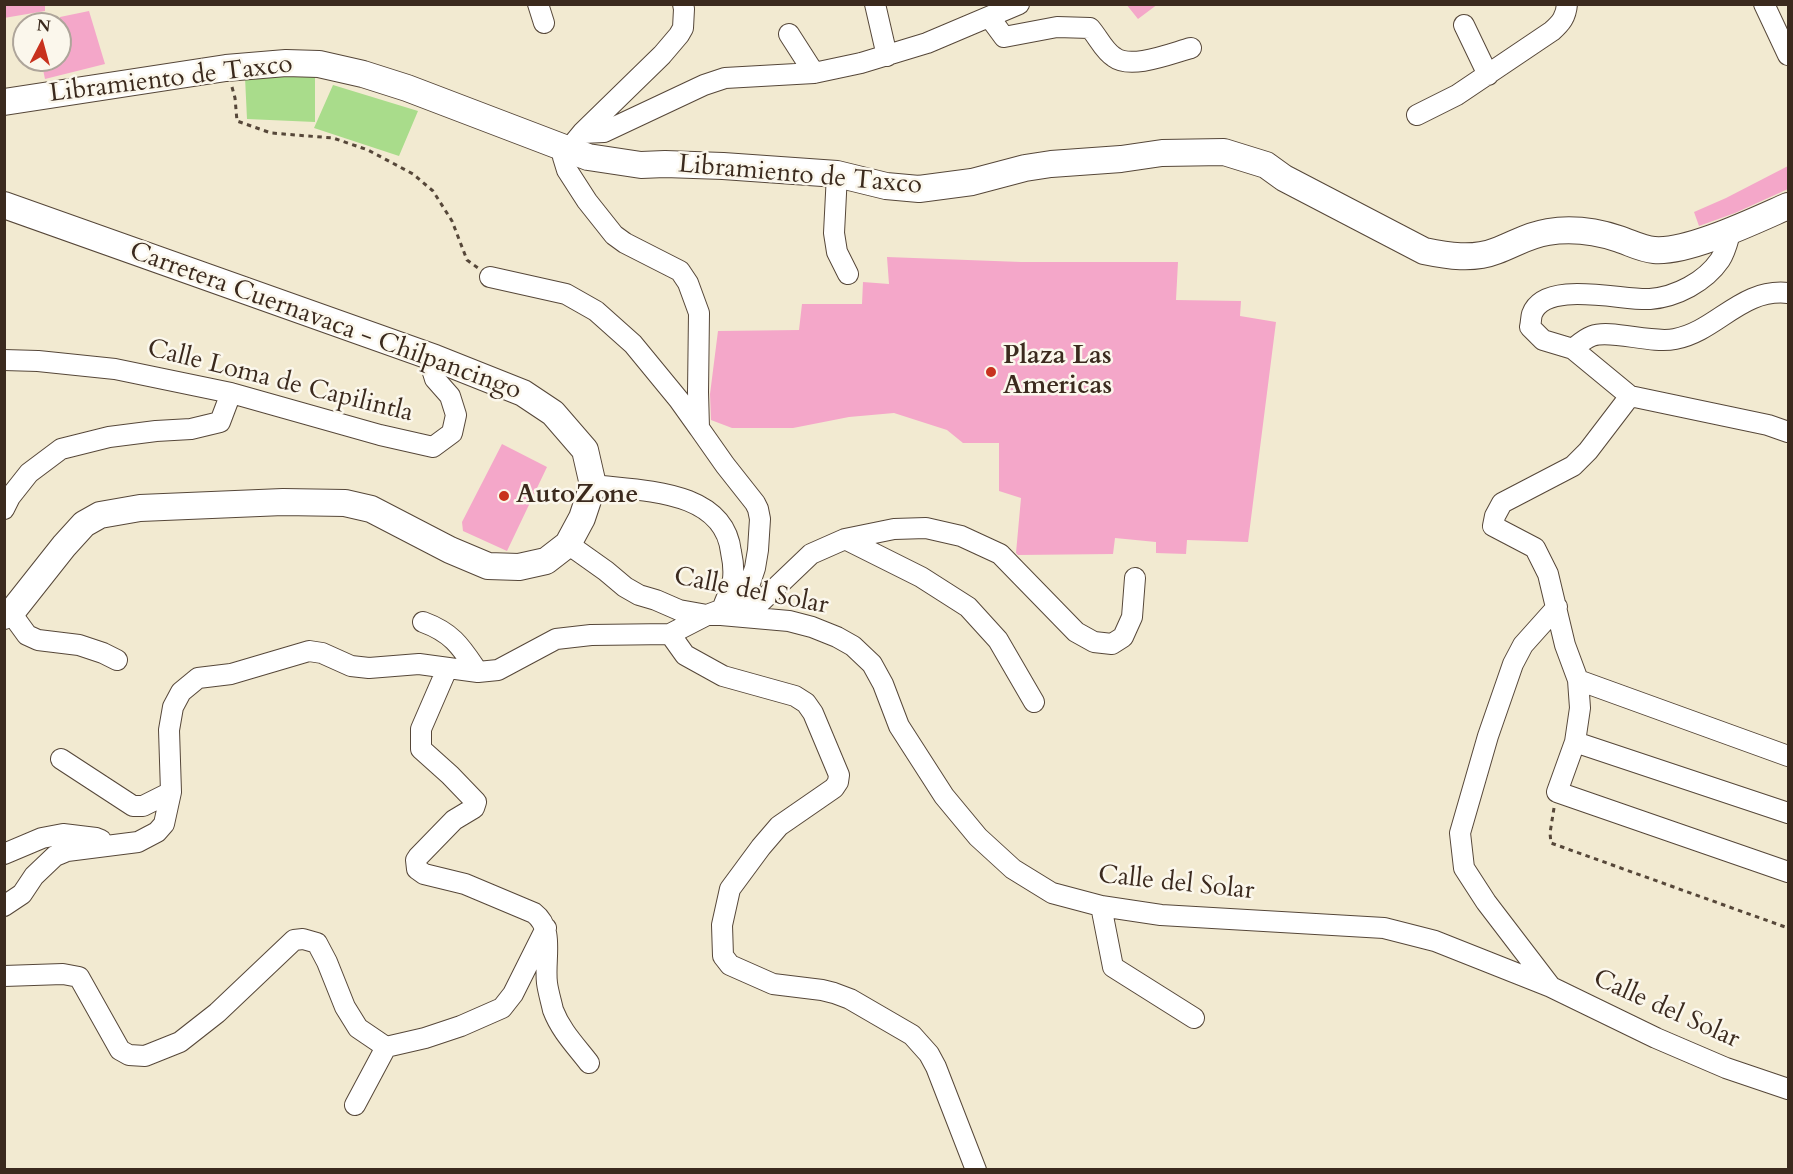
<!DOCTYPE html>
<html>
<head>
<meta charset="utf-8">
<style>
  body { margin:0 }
  #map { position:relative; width:1793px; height:1174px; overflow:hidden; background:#f2ead1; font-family:Cardo,serif }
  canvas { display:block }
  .frame { position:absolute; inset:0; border:6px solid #3b2a1e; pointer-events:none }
  .north { position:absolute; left:12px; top:12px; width:60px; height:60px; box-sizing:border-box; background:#fbf7ec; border:2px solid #aea59a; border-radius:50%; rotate:6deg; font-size:16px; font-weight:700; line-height:24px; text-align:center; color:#3b2a1e }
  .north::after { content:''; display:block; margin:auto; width:21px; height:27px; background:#c8321e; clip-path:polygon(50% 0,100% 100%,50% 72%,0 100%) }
</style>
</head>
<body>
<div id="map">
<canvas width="1793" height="1174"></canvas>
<div class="frame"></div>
<div class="north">N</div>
</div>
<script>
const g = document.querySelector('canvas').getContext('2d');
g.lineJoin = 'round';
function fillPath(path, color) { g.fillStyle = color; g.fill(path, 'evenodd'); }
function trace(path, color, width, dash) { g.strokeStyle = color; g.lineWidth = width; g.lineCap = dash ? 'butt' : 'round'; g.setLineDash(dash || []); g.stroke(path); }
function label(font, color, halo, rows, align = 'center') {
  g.font = font + ' Cardo,serif'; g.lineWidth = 5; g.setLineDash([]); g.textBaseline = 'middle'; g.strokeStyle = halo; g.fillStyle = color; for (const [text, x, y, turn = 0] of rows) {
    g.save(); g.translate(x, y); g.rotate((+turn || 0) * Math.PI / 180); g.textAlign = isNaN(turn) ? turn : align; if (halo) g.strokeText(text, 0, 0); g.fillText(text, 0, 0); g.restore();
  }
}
fillPath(new Path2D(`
  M315,74V122L247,119L245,77Z
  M333,85L418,111L399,156L314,128Z`), '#a9dc8b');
fillPath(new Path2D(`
  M4,4H45V11L4,18Z
  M1126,4H1158L1138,19Z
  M89,11L105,64L45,79L41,60H60V17Z
  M1788,166V189L1735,213L1699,226L1694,212L1726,198Z
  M887,257L1021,262H1178L1176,300L1241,301L1240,316L1276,322L1248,542L1187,540L1186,554L1156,553V542L1115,538L1113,554L1018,555L1016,553L1021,498L999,491V443H963L947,430L894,413L849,417L793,428H732L711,420L710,394L718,331L799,330L802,304H862L863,282L889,284Z
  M502,444L547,467L507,551L463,531L462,522Z`), '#f4a7c9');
const minor = new Path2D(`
  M538,4L544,23
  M875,4L887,56
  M1764,4L1788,55
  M990,18L1004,37L1057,27L1090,28C1098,37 1104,51 1114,57C1131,70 1172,53 1191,48
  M1464,25L1488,75
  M789,34L814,73
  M1417,115L1457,95L1552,31C1561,23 1566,17 1567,4
  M582,133L662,55L679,35L683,28L684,9L683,4
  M837,174L834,233L837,252L848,274
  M1731,230C1728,240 1726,251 1720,260C1705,282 1676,297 1650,299C1623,301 1545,279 1532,314C1531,317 1531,323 1530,327L1543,340L1573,349L1630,396L1768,425L1788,432
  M490,277L566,294L596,311L633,344L679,400L699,428
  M1573,349C1579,344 1584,339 1592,336C1611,329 1651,344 1675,339C1717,331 1741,288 1788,293
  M4,360L38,361L115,369L231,393L380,435L433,447L452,433L456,415L450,396L435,379L428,356
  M1630,396L1588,451L1573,466L1502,503L1495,516L1493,526L1535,548L1548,574L1565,645L1578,680L1580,708L1575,742L1557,792L1788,872
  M593,485C641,491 724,489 731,552C733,561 734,570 733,579C731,590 725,600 722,610
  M4,509L10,497L29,473L61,449L109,437L156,431L191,429L220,422L231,393
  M845,539L921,577L968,607L998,640L1034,702
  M568,544L606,571L625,587L639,595L656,600L679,610L707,615H721L789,621L812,627L837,637L853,646L872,664L883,684L899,726L944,796L978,837L1013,869L1052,893L1101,906L1161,915L1384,928L1435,941L1551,987L1656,1038L1726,1068L1788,1089
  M11,613L27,635L38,640L79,645L103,653L117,660
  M745,617L811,554L845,539L894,529L926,528L961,536L1000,554L1076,632L1094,642L1112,644L1123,637L1132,617L1135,578
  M423,622C453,633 461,647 478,672
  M670,634L685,655L723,676L795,696L806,703L813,713L839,775L838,782L834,788L779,826L761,847L730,889L722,925L723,956L730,965L773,984L822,990L834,993L850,999L912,1035L929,1054L936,1067L976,1170
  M447,669L421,729V749L450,775L476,802L474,808L454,820L418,857L416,860L417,869L424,874L465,884L534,913C555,929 544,959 547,983C548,991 551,1001 553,1010C561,1031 576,1046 589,1063
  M1578,680L1788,756
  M1575,742L1788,813
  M61,759L133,806H143L171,792
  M4,854L42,838L63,834L96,838L101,840
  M4,906L22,894L34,876L55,856L67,851L138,842L157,832L164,824L171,792L169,730L173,707L181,692L198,678L231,674L309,651L322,653L351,666L369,668L419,664L478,672L498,670L556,639L591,635L670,634L707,615L734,605L748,589L755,568L758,550L760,519L758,509L755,503L725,465L699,428L698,392L699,313L688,283L680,271L625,243L614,235L587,201L567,170L563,157L568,150L582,133L604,132L704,85L725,78L814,73L861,63L927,43L1019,4
  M1101,906L1113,967L1194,1018
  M4,976L63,974L79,977L120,1050L129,1055L145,1056L180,1042L217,1013L294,940L303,939L317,943L327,962L345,1007L358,1028L386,1047L425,1038L461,1026L502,1008L513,994L546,928
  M1551,987L1486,902L1464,868L1460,833L1488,736L1513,664L1523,645L1557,607
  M355,1105L386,1047`);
const major = new Path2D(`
  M4,102L226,68L286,63L319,64L363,74L407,88L588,157L641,165L665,164L723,166L837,174L886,186L919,189L972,182L1025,168L1051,164L1121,159L1162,153L1224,152L1266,165L1284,178L1424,251C1448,256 1473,260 1496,251C1515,244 1528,235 1548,232C1573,228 1595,231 1619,239C1631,243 1642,249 1654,250C1688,253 1756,220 1788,206
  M4,205L435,358L523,393L553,413L585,450L593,485L582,518L568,544L546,561L519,567L488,566L450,550L371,509L345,503L283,502L140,508L100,515L84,524L64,546L11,613L4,616`);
trace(minor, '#564739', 22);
trace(major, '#564739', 28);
trace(new Path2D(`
  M232,87L235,98L237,121L271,133L333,138L368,150L413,174L433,191L452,221L467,260L478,268
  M1554,808L1550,833L1551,843L1788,928`), '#564739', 3, [4.5, 4.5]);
trace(minor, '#fff', 20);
trace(major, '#fff', 26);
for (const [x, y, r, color] of [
  [991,372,6,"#c8321e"],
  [504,496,6,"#c8321e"]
]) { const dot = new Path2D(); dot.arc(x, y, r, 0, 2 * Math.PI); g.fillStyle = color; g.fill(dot); trace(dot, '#fbf7ec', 2); }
label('26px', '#3b2a1e', '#fbf7ec', [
  ["Libramiento de Taxco",171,80,-7],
  ["Libramiento de Taxco",800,176,5],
  ["Carretera Cuernavaca - Chilpancingo",325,322,20],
  ["Calle Loma de Capilintla",280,382,14],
  ["Calle del Solar",751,592,11],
  ["Calle del Solar",1176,884,6],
  ["Calle del Solar",1666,1010,24]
]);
label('bold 26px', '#3b2a1e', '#fbf7ec', [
  ["Plaza Las",1003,357],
  ["Americas",1003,387],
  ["AutoZone",516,496]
], 'left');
</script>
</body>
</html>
